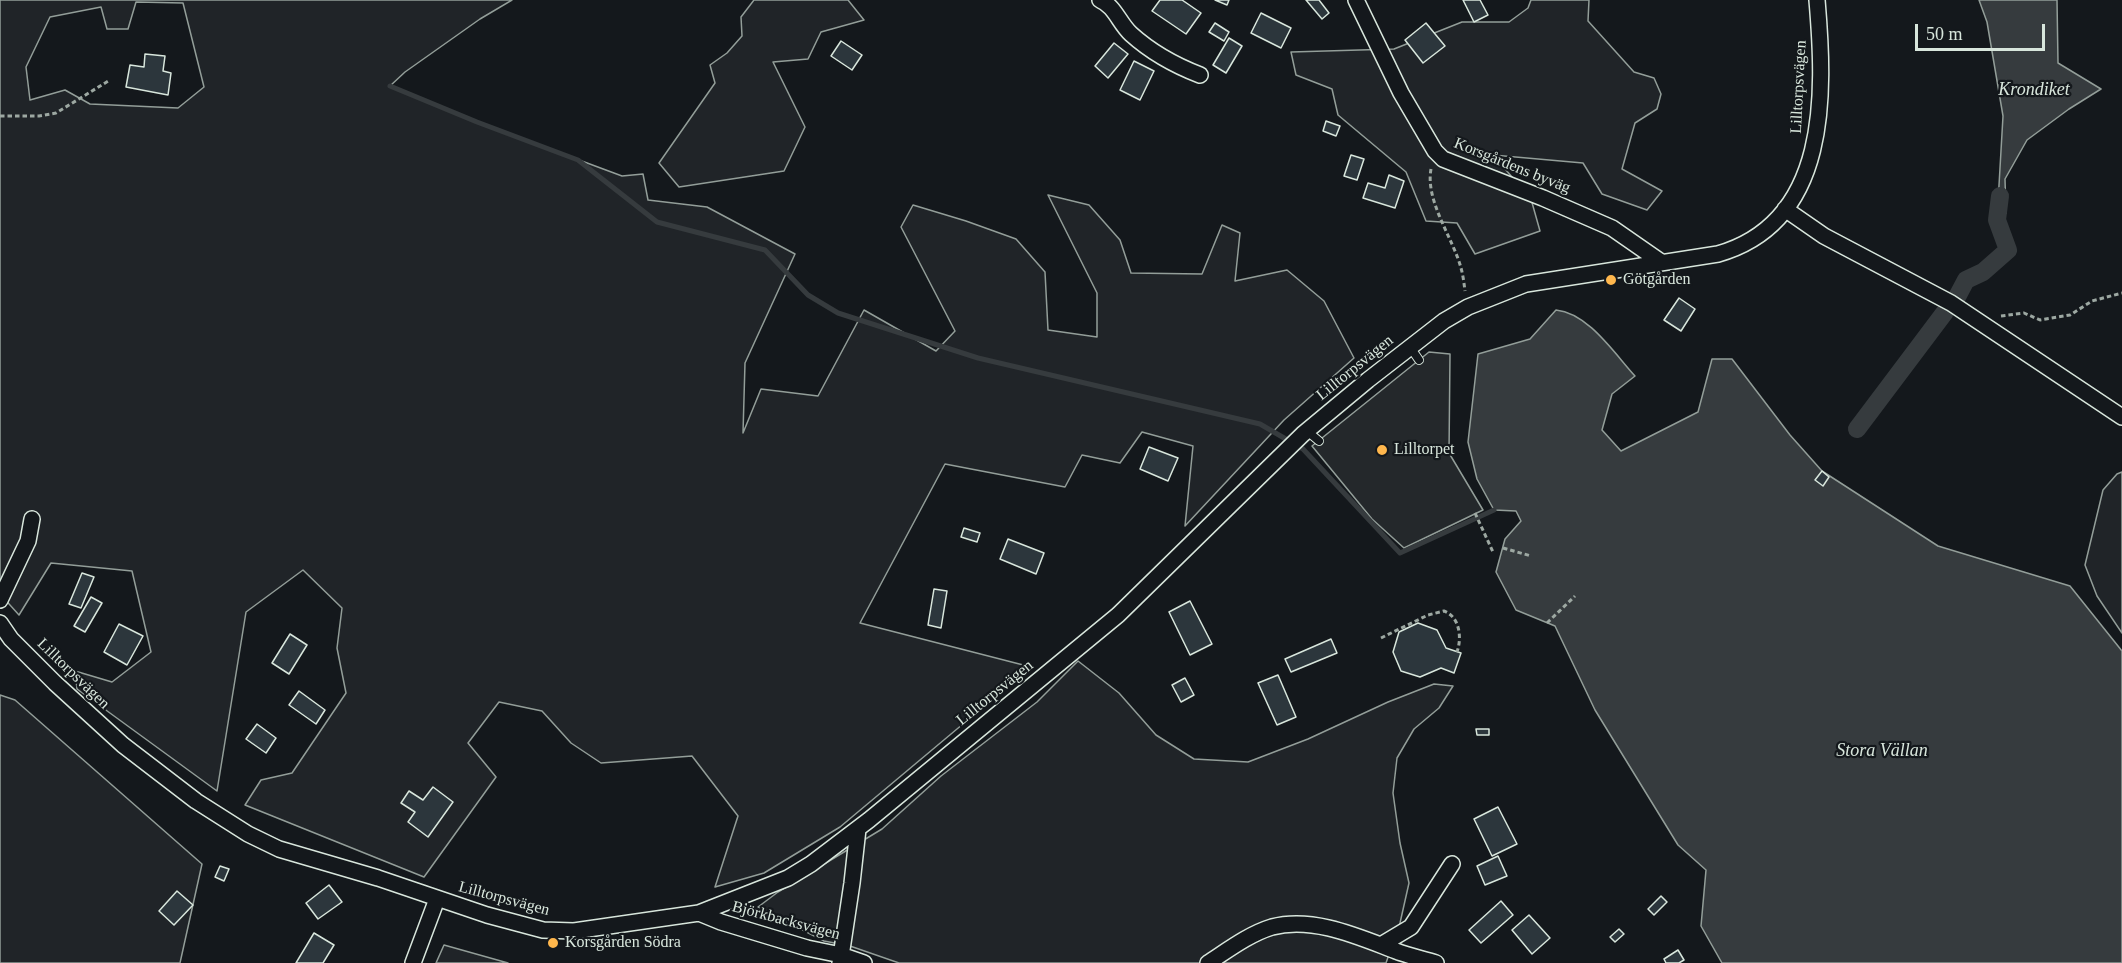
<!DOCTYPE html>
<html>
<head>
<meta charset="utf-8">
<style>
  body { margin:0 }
  #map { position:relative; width:2122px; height:963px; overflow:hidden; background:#14181c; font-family:Georgia,serif }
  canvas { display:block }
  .scale { position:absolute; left:1915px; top:24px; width:130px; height:27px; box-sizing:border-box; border:3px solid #d8e6dc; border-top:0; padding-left:8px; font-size:18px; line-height:21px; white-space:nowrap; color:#d8e6dc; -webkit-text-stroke:4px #14181c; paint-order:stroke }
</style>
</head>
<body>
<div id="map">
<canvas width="2122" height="963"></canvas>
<div class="scale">50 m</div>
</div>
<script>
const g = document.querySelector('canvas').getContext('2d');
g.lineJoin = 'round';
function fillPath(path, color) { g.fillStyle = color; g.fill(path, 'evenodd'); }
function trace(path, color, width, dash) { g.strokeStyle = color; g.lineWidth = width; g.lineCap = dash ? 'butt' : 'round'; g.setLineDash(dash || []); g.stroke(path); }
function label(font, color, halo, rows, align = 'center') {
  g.font = font + ' Georgia,serif'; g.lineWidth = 4.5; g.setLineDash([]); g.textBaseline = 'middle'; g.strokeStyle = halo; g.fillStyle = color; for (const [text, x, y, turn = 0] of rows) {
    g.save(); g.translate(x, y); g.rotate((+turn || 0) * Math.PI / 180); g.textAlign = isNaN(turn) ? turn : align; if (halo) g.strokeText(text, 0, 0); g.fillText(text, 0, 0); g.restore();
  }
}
const green = new Path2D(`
  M0,0H512L480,19L405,72L390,86L477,122L622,176L643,174L648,200L707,207L795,254L745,363L743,433L761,389L818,396L864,310L936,351L955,331L901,227L913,205L966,221L1016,239L1045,272L1048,330L1097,337V293L1048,195L1089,205L1120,240L1131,273L1202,274L1222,225L1240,233L1235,281L1287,270L1324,301L1354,358L1284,420L1185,526L1193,446L1142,432L1120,463L1082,455L1065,487L945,464L860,623L1031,667L840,827L764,873L715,887L738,816L692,756L601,763L571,743L542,711L499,702L468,743L496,777L424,877L245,805L261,780L292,773L346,693L337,648L342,608L303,570L246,612L217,791L77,689L75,671L112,682L151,652L132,571L51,563L19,615L0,594ZM136,2L183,3L204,87L178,108L90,104L65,90L30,100L26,67L50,17L101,7L107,29H128Z
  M754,0H848L864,20L821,32L808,59L773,62L805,127L784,171L679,187L659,163L715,83L710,65L727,53L742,36L741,17Z
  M1531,0H1589L1588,21L1634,72L1654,78L1661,94L1657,109L1635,123L1622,169L1662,191L1647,210L1602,194L1583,163L1493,155L1531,199L1540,231L1475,254L1457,223L1426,221L1406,172L1338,115L1332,89L1296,75L1291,52L1394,49L1462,22H1509L1528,8Z
  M2122,472V633L2097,596L2085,565L2103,490L2117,474Z
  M1078,661L1119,693L1156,735L1194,759L1248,762L1308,739L1388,702L1434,684L1453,686L1439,708L1414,729L1397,758L1393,793L1400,843L1409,883L1400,923L1386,963H899L850,946L824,941L758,907L778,892L882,829L941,776L1037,702Z
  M0,695L15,700L202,864L180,963H0Z
  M444,945L508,963H436Z`);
fillPath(green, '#202428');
trace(green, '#939e99', 1.5);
const parking = new Path2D(`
  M1429,352L1450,354L1449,453L1483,510L1404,548L1372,519L1312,446Z`);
fillPath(parking, '#24282b');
trace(parking, '#939e99', 1.5);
const water = new Path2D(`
  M1979,0H2057L2058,63L2101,89L2069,109L2027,140L2005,179L2006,213L1997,220L2003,116L1987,22Z
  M1556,310C1588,313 1614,353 1635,376L1612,394L1602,430L1621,451L1698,412L1712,359H1732L1790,435L1822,471L1938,546L2070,586L2122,651V963H1722L1701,926L1706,870L1678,845L1595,710L1555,626L1516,610L1496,572L1505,539L1521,521L1516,511L1494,510L1477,479L1468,442L1478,354L1530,339Z`);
fillPath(water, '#363b3e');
trace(water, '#939e99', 1.5);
trace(new Path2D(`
  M390,86L477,122L578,160L657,222L765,250L808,295L838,313L978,358L1260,424L1303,449L1400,553L1494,510`), '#363b3e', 5);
trace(new Path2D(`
  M1957,297L1966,280L1983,272L2008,250L1997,220L2000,196
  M1857,429L1945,312`), '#363b3e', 18);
const building = new Path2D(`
  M1160,0H1182L1201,13L1186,34L1152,11Z
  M1215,0H1229L1227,5Z
  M1306,0H1319L1329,13L1322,19Z
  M1463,0H1480L1488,15L1474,22Z
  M1261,13L1291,28L1281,48L1251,33Z
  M1215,23L1229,32L1224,41L1209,32Z
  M1426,23L1445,46L1423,63L1405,40Z
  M1229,38L1242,46L1226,73L1213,65Z
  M841,41L862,55L852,70L831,56Z
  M1114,43L1128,54L1108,78L1095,66Z
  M145,54L165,56L163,71L171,73L168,95L126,87L130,65L144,67Z
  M1134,61L1154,71L1140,100L1120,90Z
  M1326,121L1340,126L1336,136L1323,131Z
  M1351,155L1364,159L1357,180L1344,176Z
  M1389,175L1404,181L1395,208L1363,198L1368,183L1385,188Z
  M1679,298L1695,309L1681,331L1664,320Z
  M1149,447L1178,458L1168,481L1140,469Z
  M1822,471L1829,477L1823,486L1815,480Z
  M964,528L980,533L977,542L961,537Z
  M1008,539L1044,553L1036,574L1000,559Z
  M82,573L94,577L81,608L69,604Z
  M934,589L947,591L941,628L928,625Z
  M91,597L102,603L85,632L74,626Z
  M1190,601L1212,644L1190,655L1169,612Z
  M1418,623L1437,630L1446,648L1461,653L1454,673L1441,668L1420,677L1401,671L1393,652L1399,632Z
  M119,624L143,636L127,665L104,652Z
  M290,634L307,645L289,674L272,663Z
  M1331,639L1337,653L1291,672L1285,659Z
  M1278,675L1296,717L1277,725L1258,683Z
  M1185,678L1194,695L1181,702L1172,685Z
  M299,691L325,710L316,724L289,705Z
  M257,724L276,738L266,753L246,739Z
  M1476,729H1489V735H1477Z
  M433,787L453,802L428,837L408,822L415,812L401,803L409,791L423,800Z
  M1498,807L1517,844L1492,856L1474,819Z
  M1498,856L1507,876L1485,885L1477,866Z
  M220,866L229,869L224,881L215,877Z
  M329,885L342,902L318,919L306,903Z
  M177,891L193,905L174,925L159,911Z
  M1661,896L1667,902L1654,915L1648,909Z
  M1501,901L1513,915L1481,943L1469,930Z
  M1529,915L1550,938L1532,954L1512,930Z
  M1619,929L1624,934L1615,942L1610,937Z
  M314,933L334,945L323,963H296Z
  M1678,950L1684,960L1679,963H1666L1664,959Z`);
fillPath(building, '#2c363c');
trace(building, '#d8e6dc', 1.5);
const service = new Path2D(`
  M1410,347L1419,360
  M1307,431L1319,441`);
const minor = new Path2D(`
  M1100,0C1115,6 1119,23 1131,34C1152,53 1174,65 1200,75
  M1356,0L1401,93L1435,151L1443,159L1543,198L1612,228L1661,262
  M1785,209L1824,236L1951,303L2122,417
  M0,600L28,541L32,519
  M0,623L11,639L55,683L123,745L196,801L248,834L279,849L378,878L487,915L543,930L574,931L699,913L788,878L811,864L869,820L1118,615L1303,434L1368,380L1444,321L1468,307L1526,284L1718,254C1830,222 1825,94 1817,0
  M699,913L721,922L807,948L841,955L864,963
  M1381,945L1411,927L1452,864
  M413,963L437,899
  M840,963L852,883L858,829
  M1208,963C1228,950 1249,934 1272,927C1313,916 1359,937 1396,951C1409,956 1423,959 1436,963`);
trace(service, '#d8e6dc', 10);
trace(minor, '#d8e6dc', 18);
trace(new Path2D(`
  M0,116H39L56,113L110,80
  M1431,169C1425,201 1453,238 1461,268C1463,275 1464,283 1465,291
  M2001,316L2024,313L2040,320L2070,315L2092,301L2122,293
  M1475,513L1493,552
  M1503,548L1531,556
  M1547,623L1575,596
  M1381,638L1428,615L1444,611C1460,617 1462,638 1457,652`), '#9da8a2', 3, [4.5, 3]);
trace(service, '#14181c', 8);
trace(minor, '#14181c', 15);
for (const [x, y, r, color] of [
  [1611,280,6,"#ffb74d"],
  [1382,450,6,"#ffb74d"],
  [553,943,6,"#ffb74d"]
]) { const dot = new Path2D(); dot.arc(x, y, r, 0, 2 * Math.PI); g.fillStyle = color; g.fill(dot); trace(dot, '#14181c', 2); }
label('16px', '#d8e6dc', '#14181c', [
  ["Lilltorpsvägen",1799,87,-87],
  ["Korsgårdens byväg",1512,166,22],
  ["Lilltorpsvägen",1355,368,-39],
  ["Lilltorpsvägen",73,674,44],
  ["Lilltorpsvägen",995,693,-39],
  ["Lilltorpsvägen",504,899,15],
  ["Björkbacksvägen",786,921,15]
]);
label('16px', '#d8e6dc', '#14181c', [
  ["Götgården",1623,280],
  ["Lilltorpet",1394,450],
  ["Korsgården Södra",565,943]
], 'left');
label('italic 18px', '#d8e6dc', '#14181c', [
  ["Krondiket",2034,90],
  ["Stora Vällan",1882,751]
]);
</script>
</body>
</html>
